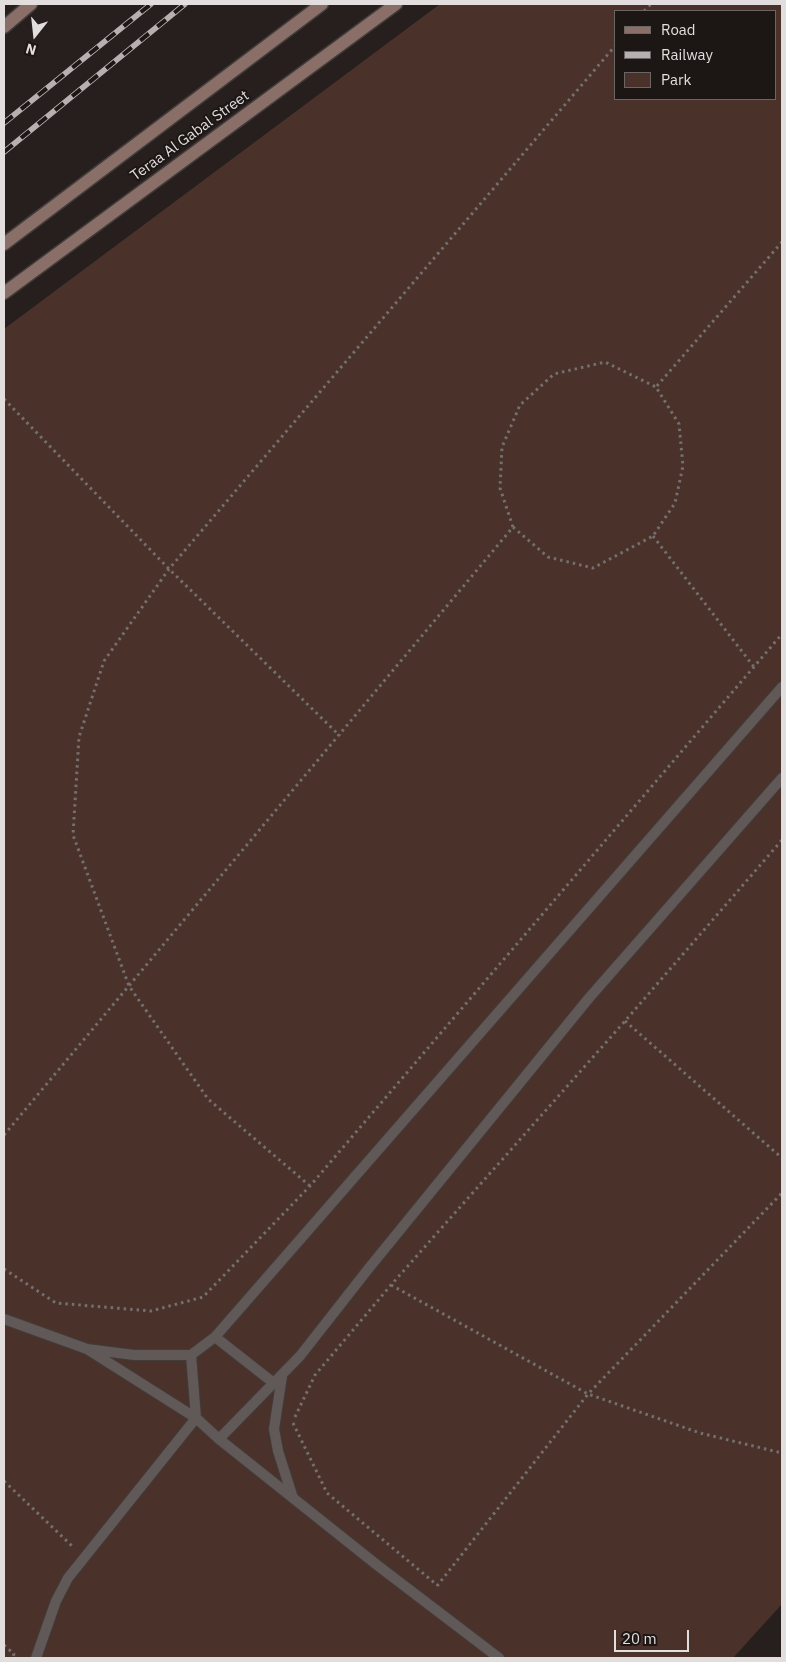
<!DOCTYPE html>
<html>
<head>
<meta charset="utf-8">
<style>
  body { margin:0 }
  #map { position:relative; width:786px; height:1662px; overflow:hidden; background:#261f1e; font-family:"IBM Plex Sans",sans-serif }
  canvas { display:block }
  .frame { position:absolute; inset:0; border:5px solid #e2dedd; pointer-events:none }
  .legend { position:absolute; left:614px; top:10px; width:162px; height:90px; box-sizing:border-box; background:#1c1614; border:1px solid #6b6664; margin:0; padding:6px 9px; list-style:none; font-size:15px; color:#e2dedd }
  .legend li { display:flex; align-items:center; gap:10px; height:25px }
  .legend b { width:25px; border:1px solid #6b6664 }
  .north { position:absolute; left:10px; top:10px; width:50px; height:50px; -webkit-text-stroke:4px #1c1614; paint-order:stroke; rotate:196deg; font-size:14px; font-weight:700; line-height:20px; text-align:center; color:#e2dedd }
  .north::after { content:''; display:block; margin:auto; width:18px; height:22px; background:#e2dedd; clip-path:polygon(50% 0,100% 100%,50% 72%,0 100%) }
  .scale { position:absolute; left:614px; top:1630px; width:75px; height:22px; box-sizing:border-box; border:2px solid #e2dedd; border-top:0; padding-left:6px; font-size:15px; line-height:18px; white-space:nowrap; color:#e2dedd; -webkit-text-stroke:4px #1c1614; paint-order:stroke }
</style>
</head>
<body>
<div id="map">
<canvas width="786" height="1662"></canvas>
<div class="frame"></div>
<ul class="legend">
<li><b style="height:6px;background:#896f67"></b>Road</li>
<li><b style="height:6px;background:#b6b1b0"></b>Railway</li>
<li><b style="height:14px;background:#4a322b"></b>Park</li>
</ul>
<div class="north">N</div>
<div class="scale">20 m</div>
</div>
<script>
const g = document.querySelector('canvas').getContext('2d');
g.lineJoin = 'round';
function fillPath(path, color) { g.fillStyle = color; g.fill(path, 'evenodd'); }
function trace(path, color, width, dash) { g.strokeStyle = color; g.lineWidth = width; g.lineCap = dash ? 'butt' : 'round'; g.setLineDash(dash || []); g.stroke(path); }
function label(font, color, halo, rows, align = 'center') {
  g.font = font + ' "IBM Plex Sans",sans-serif'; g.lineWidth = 4; g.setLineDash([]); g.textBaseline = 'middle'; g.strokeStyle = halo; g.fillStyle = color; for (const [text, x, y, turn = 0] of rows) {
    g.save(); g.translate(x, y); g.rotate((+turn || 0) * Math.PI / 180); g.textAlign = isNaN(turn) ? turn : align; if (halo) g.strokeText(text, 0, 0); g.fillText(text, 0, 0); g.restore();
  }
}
fillPath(new Path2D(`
  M440,4H782V1604L733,1658H4V329ZM615,11H775V99H615Z`), '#4a322b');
const service = new Path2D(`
  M4,1319L87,1349L196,1418L219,1439L377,1565L499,1658
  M215,1337L275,1384
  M87,1349L134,1355H191L215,1337L782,687
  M282,1376L274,1429L278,1451L293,1498
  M219,1439L300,1356L369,1268L589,998L782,778
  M36,1658L56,1601L68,1578L196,1418L191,1355`);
const secondary = new Path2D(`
  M4,27L31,4
  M4,244L322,4
  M4,293L396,4`);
trace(service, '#423c3b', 12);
trace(secondary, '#423c3b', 15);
trace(new Path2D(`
  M644,11L651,4
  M4,399L169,569L340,736
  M513,527L500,488L502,447L520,405L554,374L605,362L656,387
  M653,536L754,667
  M625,1021L782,1158
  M4,1135L513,527L548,557L593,568L653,536L675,503L683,466L679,424L656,387L782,242
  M310,1186L208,1099L129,986L73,835L79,737L104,661L169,569L615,46
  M4,1269L56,1303L151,1311L203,1297L310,1186L782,634
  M391,1285L588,1394L700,1433L782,1453
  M295,1417L315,1375L391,1285L625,1021L782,840
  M293,1423L327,1493L437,1585
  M4,1481L72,1546
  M437,1586L588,1394L782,1193
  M4,1645L14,1654L12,1658`), '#756f6e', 3, [2.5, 4]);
trace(service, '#605957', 10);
trace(secondary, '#896f67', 12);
const rail = new Path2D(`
  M4,123L151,4
  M4,152L185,4`);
trace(rail, '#b6b1b0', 5.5);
trace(rail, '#1c1614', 4, [11]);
label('15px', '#e2dedd', '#1c1614', [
  ["Teraa Al Gabal Street",190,136,-36]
]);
</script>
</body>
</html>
